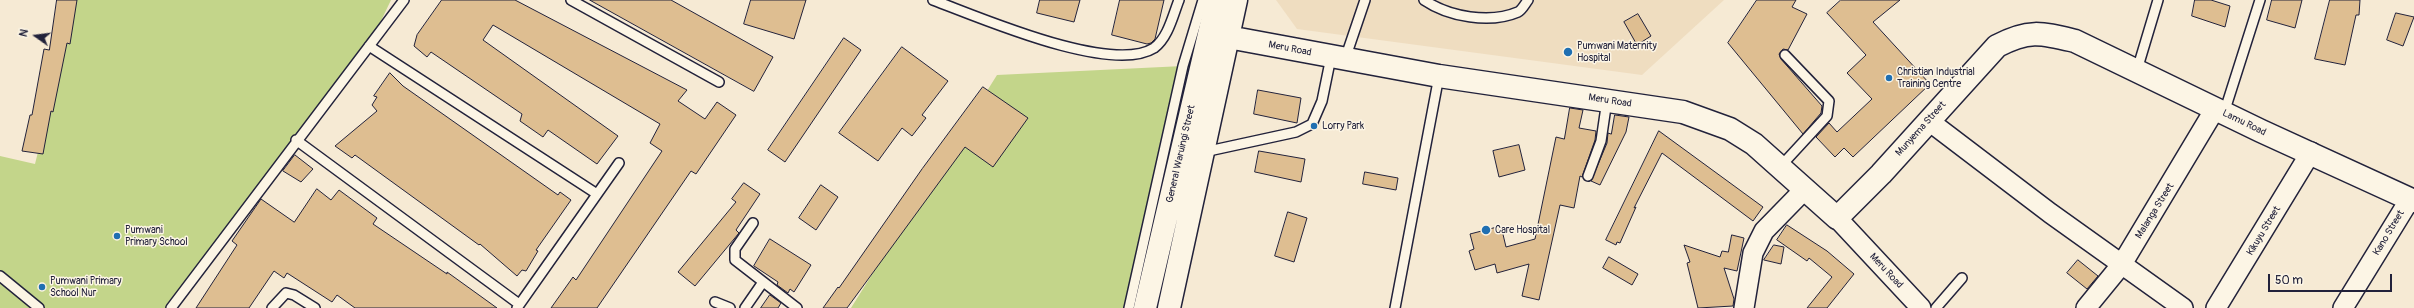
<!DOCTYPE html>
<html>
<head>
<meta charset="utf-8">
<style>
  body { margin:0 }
  #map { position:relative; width:2414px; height:308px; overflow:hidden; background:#f6ead4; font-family:Pangolin,sans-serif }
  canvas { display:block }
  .north { position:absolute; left:16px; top:16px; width:40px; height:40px; -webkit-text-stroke:3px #fcf5e5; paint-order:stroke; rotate:284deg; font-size:11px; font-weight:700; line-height:16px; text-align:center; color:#22223b }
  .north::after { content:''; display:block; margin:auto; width:14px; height:18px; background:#22223b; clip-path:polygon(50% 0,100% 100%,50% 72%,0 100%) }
  .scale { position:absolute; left:2268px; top:274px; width:124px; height:18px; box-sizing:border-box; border:2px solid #22223b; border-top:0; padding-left:5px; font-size:12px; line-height:14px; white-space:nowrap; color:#22223b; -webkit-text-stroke:3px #fcf5e5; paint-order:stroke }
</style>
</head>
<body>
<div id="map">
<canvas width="2414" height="308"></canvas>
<div class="north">N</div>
<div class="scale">50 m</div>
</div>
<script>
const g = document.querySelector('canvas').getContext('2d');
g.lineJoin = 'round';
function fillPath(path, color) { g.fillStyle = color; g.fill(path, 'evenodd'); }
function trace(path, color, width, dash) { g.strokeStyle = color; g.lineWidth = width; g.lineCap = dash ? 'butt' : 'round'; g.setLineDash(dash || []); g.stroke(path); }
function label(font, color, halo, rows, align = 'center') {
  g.font = font + ' Pangolin,sans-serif'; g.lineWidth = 3; g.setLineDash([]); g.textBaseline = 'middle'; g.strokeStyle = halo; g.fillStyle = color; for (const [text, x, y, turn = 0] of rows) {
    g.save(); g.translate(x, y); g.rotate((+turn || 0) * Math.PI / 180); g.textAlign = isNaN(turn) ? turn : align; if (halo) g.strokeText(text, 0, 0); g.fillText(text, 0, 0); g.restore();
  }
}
fillPath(new Path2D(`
  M1276,0H1724L1642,75L1297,29Z`), '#efddc0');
fillPath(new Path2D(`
  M76,0H391L369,46L171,308H0V156L35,164Z
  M1183,66L1126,308H851L997,75Z`), '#c3d58a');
const building = new Path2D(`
  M57,0H77L70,44L67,43L53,112L51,111L43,154L22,151L30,115H32L44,49L49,50Z
  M442,0H515L687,90L678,101L705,119L717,102L736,115L696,174L691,171L597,308H551L573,277L576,280L662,151L650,143L660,124L493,25L483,40L618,136L597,164L548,130L543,137L520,121L522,114L431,52L427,57L414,46L417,35Z
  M590,0H671L773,57L754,91Z
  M751,0H806L794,39L744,24Z
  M1040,0H1080L1074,22L1037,13Z
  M1120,0H1164L1155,39L1151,43L1147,44L1112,35Z
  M1757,0H1796L1792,7L1807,14L1788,50L1783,49L1779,54L1781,59L1822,106L1821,113L1803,134L1728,43Z
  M1841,0H1900L1873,22L1930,84L1853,157L1844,148L1835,157L1816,137L1829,123L1837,132L1872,99L1847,73L1866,55L1827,13Z
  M2195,0H2211L2230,6L2225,27L2192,16Z
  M2272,0H2302L2295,28L2267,20Z
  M2330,0H2360L2359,15H2356L2345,65L2315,59Z
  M2396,13L2414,17L2403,46L2387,40Z
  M1638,14L1651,36L1637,45L1624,22Z
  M844,38L861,50L785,162L768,150Z
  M902,47L948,81L922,115L926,118L912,136L902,128L878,161L839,133Z
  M390,73L403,86L558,195L560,192L571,200L536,250L538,251L526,271L522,270L517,276L480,244L479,245L355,155L352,158L335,146L377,111L372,105L377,97L374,96Z
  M983,87L1028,118L993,167L965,147L847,308H823L838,287L839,288L922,169Z
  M1258,90L1301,98L1297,123L1254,114Z
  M1570,108L1583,110L1579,128L1596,131L1595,140L1582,177L1580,176L1574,208L1560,205L1539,300L1522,296L1529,264L1497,273L1495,264L1475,270L1469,251L1474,249L1470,234L1501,226L1506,247L1535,239L1556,137L1564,139Z
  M1615,115L1629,117L1626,132L1600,185L1591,181L1607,143L1608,133L1611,134Z
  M1659,131L1763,207L1753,221L1662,153L1634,208L1636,207L1620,243L1617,242L1616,245L1606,240Z
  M1519,145L1525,170L1499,177L1493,151Z
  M1259,151L1305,159L1301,182L1255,172Z
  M295,155L313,169L301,182L283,171Z
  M1365,172L1398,178L1396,190L1363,184Z
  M744,183L760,194L736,230L739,233L695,286L678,272L736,202L732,199Z
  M821,185L838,197L816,230L799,218Z
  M317,189L331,200L339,190L377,218L373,224L447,274V272L497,308H355L337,295L332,302L287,273L284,278L274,271L249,308H196L237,245L232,241L261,199L294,222Z
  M1288,212L1307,218L1294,262L1275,256Z
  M1787,225L1827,251L1854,274L1827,308H1807L1832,277L1809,258L1807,261L1777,240Z
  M1732,235L1744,238L1737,271L1724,268L1734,299L1733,306L1698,308L1687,263L1690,262L1684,245L1720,257L1722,251L1728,252Z
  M770,239L811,265L794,292L790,289L788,293L777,285L778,282L754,266Z
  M1774,245L1784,247L1781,264L1764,260Z
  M1609,257L1638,274L1632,285L1603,268Z
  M2078,260L2098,276L2087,289L2067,273Z
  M770,295L781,303L778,308H761Z`);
fillPath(building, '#debe91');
trace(building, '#22223b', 1);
const lane = new Path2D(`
  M571,0L719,82
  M933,0C979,17 1111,75 1154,48C1168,38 1173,15 1179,0
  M1424,0C1449,17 1490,24 1518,12C1522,10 1525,4 1528,0
  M369,46L597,194
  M1345,59L1365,0
  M2137,70L2158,0
  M2224,113L2260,0
  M296,140L519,304
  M1204,152L1296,132L1312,124L1322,101L1331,57
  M1780,167L1827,116L1829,101L1785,55
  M1588,176L1601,141L1607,100
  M753,223L735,249V260L797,308
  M0,276L39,308
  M715,302L730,308
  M171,308L404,0
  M272,308L286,293L294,295L315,308
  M517,308L619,163
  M745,308L763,282
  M1129,308L1183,66L1203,0
  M1395,308L1439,76
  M1936,308L1962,278`);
const street = new Path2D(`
  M1929,121L2050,213L2183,308
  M1837,218L1921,308
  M1744,308L1753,253L1764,231L1805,189
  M2086,308L2122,264L2215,109
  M2216,308L2311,152
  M2343,308L2410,199`);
const secondary = new Path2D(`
  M1228,37L1439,76L1683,112L1730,129L1754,144L1837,218L1881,174L1997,46C2029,29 2042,33 2075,41L2261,131L2414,201
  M1145,308L1217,0
  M1169,308L1236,0`);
trace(lane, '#22223b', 12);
trace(street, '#22223b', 22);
trace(secondary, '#22223b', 25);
trace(lane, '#fcf5e5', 9);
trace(street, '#fcf5e5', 19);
trace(secondary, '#fcf5e5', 22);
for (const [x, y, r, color] of [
  [1568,52,5,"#1f6fb2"],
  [1889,78,4,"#1f6fb2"],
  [1314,126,4,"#1f6fb2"],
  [1486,230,5,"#1f6fb2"],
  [117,236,4,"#1f6fb2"],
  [42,287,4,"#1f6fb2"]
]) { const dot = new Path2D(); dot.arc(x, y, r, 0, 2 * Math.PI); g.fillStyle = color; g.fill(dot); trace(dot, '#fcf5e5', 1.5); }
label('10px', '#22223b', '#fcf5e5', [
  ["Pumwani Maternity",1577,46],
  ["Hospital",1577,58],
  ["Christian Industrial",1897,72],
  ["Training Centre",1897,84],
  ["Lorry Park",1322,126],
  ["Pumwani",125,230],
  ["Primary School",125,242],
  ["Care Hospital",1495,230],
  ["Pumwani Primary",50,281],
  ["School Nur",50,293]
], 'left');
label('10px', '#22223b', '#fcf5e5', [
  ["Meru Road",1290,49,11],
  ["Meru Road",1610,101,9],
  ["Lamu Road",2244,123,26],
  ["Munyema Street",1921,129,-48],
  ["General Waruingi Street",1181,154,-77],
  ["Malanga Street",2155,211,-58],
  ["Kikuyu Street",2264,231,-59],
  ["Kano Street",2389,233,-59],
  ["Meru Road",1886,271,47]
]);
</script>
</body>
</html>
